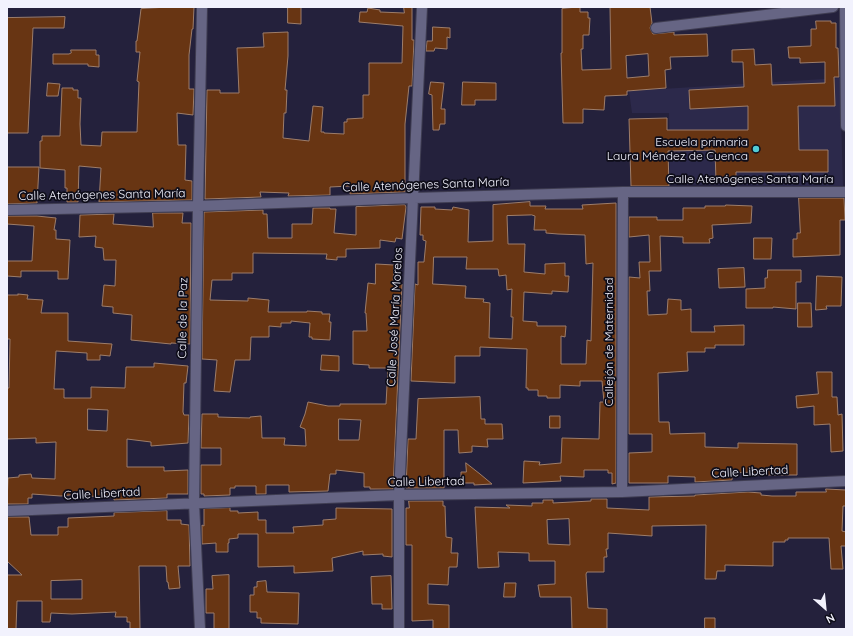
<!DOCTYPE html>
<html>
<head>
<meta charset="utf-8">
<style>
  body { margin:0 }
  #map { position:relative; width:853px; height:636px; overflow:hidden; background:#24213c; font-family:Quicksand,sans-serif }
  canvas { display:block }
  .frame { position:absolute; inset:0; border:8px solid #f2f2fd; pointer-events:none }
  .north { position:absolute; left:805px; top:588px; width:40px; height:40px; -webkit-text-stroke:3px #0e0d19; paint-order:stroke; rotate:153deg; font-size:11px; font-weight:700; line-height:16px; text-align:center; color:#f2f2fd }
  .north::after { content:''; display:block; margin:auto; width:14px; height:18px; background:#f2f2fd; clip-path:polygon(50% 0,100% 100%,50% 72%,0 100%) }
</style>
</head>
<body>
<div id="map">
<canvas width="853" height="636"></canvas>
<div class="frame"></div>
<div class="north">N</div>
</div>
<script>
const g = document.querySelector('canvas').getContext('2d');
g.lineJoin = 'round';
function fillPath(path, color) { g.fillStyle = color; g.fill(path, 'evenodd'); }
function trace(path, color, width, dash) { g.strokeStyle = color; g.lineWidth = width; g.lineCap = dash ? 'butt' : 'round'; g.setLineDash(dash || []); g.stroke(path); }
function label(font, color, halo, rows, align = 'center') {
  g.font = font + ' Quicksand,sans-serif'; g.lineWidth = 3.5; g.setLineDash([]); g.textBaseline = 'middle'; g.strokeStyle = halo; g.fillStyle = color; for (const [text, x, y, turn = 0] of rows) {
    g.save(); g.translate(x, y); g.rotate((+turn || 0) * Math.PI / 180); g.textAlign = isNaN(turn) ? turn : align; if (halo) g.strokeText(text, 0, 0); g.fillText(text, 0, 0); g.restore();
  }
}
fillPath(new Path2D(`
  M840,78L843,187L670,184L669,113H632L629,91Z`), '#2c294b');
const building = new Path2D(`
  M168,7H194L193,29H192L189,55V89H194L193,115L177,113L178,145H186L185,180L192,181V200L99,202L101,168L79,166L78,202H67V188H65V170L40,168V141H42V136H60L62,88H73V90H78V98H81L80,124L81,145L101,146L102,132H137L139,82L137,81L140,52H136V41H137L141,9Z
  M288,7H301V24L288,23Z
  M404,7H412V40H414L412,86H409L405,124V192L350,194V186L330,187V195L288,196L289,193L260,192L261,197L205,199L207,90H220V93H239L237,48L264,47L263,33L288,32V56L285,90H287L286,113H284L283,138L309,141L313,106L323,107L321,132H324V133L344,134V122H347V119L363,118V95H369V63H402L403,26L359,22L360,12H367L368,8L380,10V12L404,13Z
  M580,7V12H588V18H590L589,35H583V49H581L582,70L611,69L610,7H650L652,23L650,28L653,34L674,32V35L707,34L708,56L670,57L671,69L665,70L666,88L627,91V95L605,96L604,110L583,109V123H563L561,53H562V9ZM648,54L649,76L627,78L626,56Z
  M65,17L64,28H33L28,133H7V18Z
  M816,21H831V23H836V48H838L839,77H834L835,106H798L799,150H828V172H736V180L716,181L715,150L668,151L669,186H631L629,119L667,118V130H748V106L690,109L689,90L744,87L743,62H732V50L754,49L755,65L771,64L772,85L825,83V62L800,63V58H789L788,47L811,46V29H816Z
  M433,27L450,28V38L447,37V49L435,48L434,51H426L427,41H432Z
  M71,50H96V55H99V67L88,66V64H53V54H69L71,53Z
  M431,82L444,83L441,109H445V124H440L439,130H433L432,95L429,94Z
  M463,82L496,83V100H475V105H462Z
  M48,83L60,84L58,96H47Z
  M7,167H39L37,203L7,204Z
  M799,198H844L845,220H840V255L793,257V239H797V233H800Z
  M530,202V206H546L545,209H583L582,205L616,203V483L612,484V473H608V470H584V477L560,476L561,481L523,483L524,461L540,462L539,465L561,463L562,438L599,439L600,402H604L602,381H580V386L560,385V398H547V396H538V390H528V388H526L527,349L480,347V356H455V383L411,381L415,284L418,285V262H424L426,241L423,240V235H420L421,207H435V209L452,210L453,207L469,210L468,242L493,241V205ZM532,215L535,216L534,230H546V233L558,234L585,235L586,264L593,263L591,341L587,340L586,364H561V336L565,337L566,326H537V322L523,321L524,292L552,294V291L568,292L569,276H565V263L545,264V274L524,272L525,244H508L507,216ZM434,257H467L466,269H498L499,276L506,275L507,290L512,289L511,317H513L512,339L489,338L490,303L483,302L484,299L465,298L466,286L433,284Z
  M405,205L406,207L402,239L396,238L395,242L380,240V248L346,249V257H337V260L326,259L327,254L253,253V273H232V280H212L210,300L248,301V298L269,300L268,312H307V311L322,312V314H330L329,322H331L330,340L312,339V337H309L310,323L291,321V323H281V327L269,326V337H251L250,360H235L230,392L214,391L217,360L202,359L204,212L263,210V214H267L268,238H292V224H312L313,208H330V209H336L334,233L356,235V207Z
  M726,205L752,206L751,223L712,225L713,238L709,239L710,243H683V237L660,236L661,271H649L650,291H647L648,315L667,314L668,299L681,300V310L691,309V332H715L714,326L744,325V345H715V348H705V352H687L688,371L658,373L659,422H669L670,434L705,433V447L738,448V443L797,444V475H753V472L732,473V480L695,482V477L668,476V483H629V453L652,452V434H629V277L640,278L639,262H650L649,235L629,237V217H657V220H683V208H705V206H725Z
  M153,213H183L182,223H191L190,344L171,343V344L131,340L132,315L113,313V307L102,306L104,285L115,286L116,260H104L103,248L95,247L96,236L79,237L80,215L114,214L113,224L153,227Z
  M7,216H37L56,218L54,230H56V239L70,240L68,279H58V271H21V277L7,276V261H32L34,226L7,224Z
  M754,238H772L771,259H754Z
  M376,264L394,265L393,283L402,284L393,489H370V487H364V473L336,470V474H330L328,491L289,492V485H266V494H256V486H235V488H230V495L204,496V494H201V465H221V448H201L202,414H218V417L250,418V417L261,416L262,438H285L284,445L306,446L305,429L300,427L305,414L308,402L328,406H340V404H386L388,368H369V365L353,364V331H367L366,313H365L368,283L375,284ZM339,419L361,420L359,440H339Z
  M744,268L745,287L719,288L718,269Z
  M768,270H801V282H796V309L773,307V308H746V289L765,288V278H767Z
  M817,276L842,277L841,306H826L827,309L816,310Z
  M18,294L28,295L27,299L43,300L41,313H68V341L112,344L110,356L100,355V360H87V353L56,351L54,389H64V398H91V387L125,388L126,367H154V363L188,366L186,383H184L183,412L184,415H189L188,443L151,446V442L127,439V467H164V471L188,470V494H167V498L114,500V497L87,496V493L61,496L32,494V498H28V504H7L8,478L19,477V475L31,474L32,478L55,479L56,442L36,443V438L7,439V388H9L10,339H7V295H18ZM88,409L108,410L107,431L88,430Z
  M798,303H811L812,327H798Z
  M322,355L339,356V371L321,370Z
  M817,372H832V397H837L838,415L842,414L843,451L831,452L830,424L814,425V406L797,408L796,396L818,394Z
  M480,397L481,419H485V424H502L503,439H487L488,447L472,446V452L459,453L458,430H444V488H406L408,439H416L418,399Z
  M550,416H560V428H550Z
  M466,463L480,474L492,484L474,485V483H461V472H466Z
  M826,489L846,490V506H843L842,531L846,532V546H841L843,569H831L829,538H788V540H785V542H773V566L725,565V571H717L716,579H705L706,525L652,526V536L608,533V549H606L607,557H604V572H587L586,574L588,608L607,609V629H572L571,597H540L538,585L555,584V561H529V553L498,552L499,567L478,568L475,507L510,508L506,505L532,506V503H543V500H553V503L591,501V499H607V508L649,510V497L695,496V495L748,492L761,493V495L772,496H796V492H826ZM569,519L570,545L548,544L547,520Z
  M409,501H443V506H445L446,537L452,538L451,553H458L457,567H449L448,585L428,584V604L449,605V629H433V620L412,621V545H406V508H409Z
  M230,508V511H238V513L258,512V520H266V533H294L293,527L323,525V520L336,519V508L392,509V557L383,556V554L363,555V551L332,558L333,571L294,573V566L258,567V534H238V538L229,539V543H228V552H216V543L202,544V525L204,526V509Z
  M167,511V520H181V524L189,525L190,566H178L180,588L169,589L168,582H167L166,566H139L140,629H130V622H127V617H115L116,612L72,614L51,613L50,622H42V601H17L16,629H7V575H22L7,561V517H29L31,535H58V527H68V518L114,516V513ZM82,580V599H51V581Z
  M229,575V629H214V613H206V589H213L212,576Z
  M391,576L392,609H382V604H372L371,577Z
  M266,581L267,592L299,593L298,624L261,623V618H257V612H250V595H254V587H257V582Z
  M505,583H516L515,597H504Z
  M705,618H715V629H705Z`);
fillPath(building, '#683513');
trace(building, '#9d7d6a', 1);
const street = new Path2D(`
  M845,7L846,126
  M656,28L833,7
  M7,210L198,206L414,198L623,192H846
  M622,492L623,192
  M7,511L399,495L622,492L846,481
  M200,629L194,503L198,206L202,7
  M399,629V495L422,7`);
trace(street, '#3f3d52', 12);
trace(street, '#666584', 10);
for (const [x, y, r, color] of [
  [756,149,4,"#52ccd6"]
]) { const dot = new Path2D(); dot.arc(x, y, r, 0, 2 * Math.PI); g.fillStyle = color; g.fill(dot); trace(dot, '#0e0d19', 1.5); }
label('12px', '#f2f2fd', '#0e0d19', [
  ["Escuela primaria",748,142],
  ["Laura Méndez de Cuenca",748,156]
], 'right');
label('12px', '#f2f2fd', '#0e0d19', [
  ["Calle Atenógenes Santa María",750,179],
  ["Calle Atenógenes Santa María",426,185,-2],
  ["Calle Atenógenes Santa María",102,195,-1],
  ["Calle José María Morelos",395,317,-87],
  ["Calle de la Paz",183,318,-89],
  ["Callejón de Maternidad",609,342,-90],
  ["Calle Libertad",750,472,-3],
  ["Calle Libertad",426,482,-1],
  ["Calle Libertad",102,494,-3]
]);
</script>
</body>
</html>
